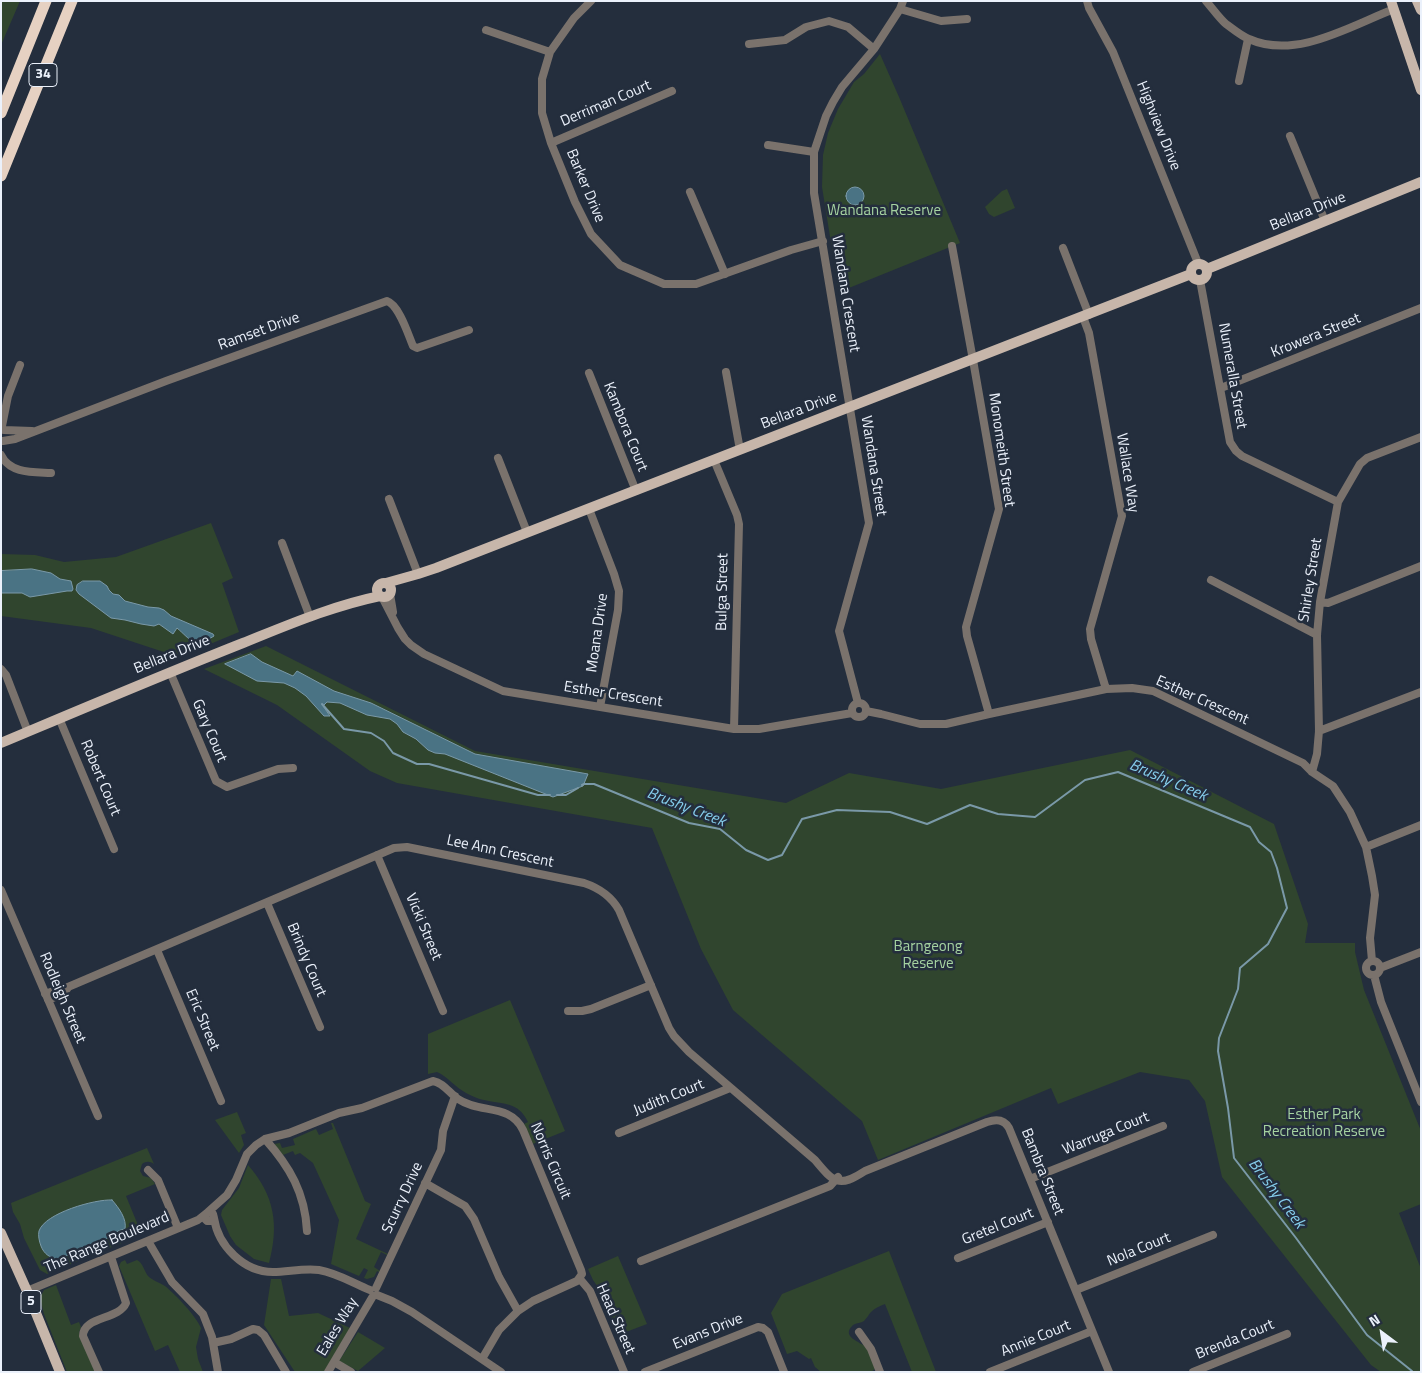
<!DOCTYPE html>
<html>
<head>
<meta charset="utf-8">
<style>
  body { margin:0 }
  #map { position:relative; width:1422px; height:1373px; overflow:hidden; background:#242e3d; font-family:"Titillium Web",sans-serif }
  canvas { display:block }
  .frame { position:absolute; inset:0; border:2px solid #ebf1fb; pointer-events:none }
  .north { position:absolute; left:1357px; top:1308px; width:50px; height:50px; -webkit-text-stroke:4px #242e3d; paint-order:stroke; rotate:329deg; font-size:14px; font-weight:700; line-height:20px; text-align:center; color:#ebf1fb }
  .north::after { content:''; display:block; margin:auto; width:18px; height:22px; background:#ebf1fb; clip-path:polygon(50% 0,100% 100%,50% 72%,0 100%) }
</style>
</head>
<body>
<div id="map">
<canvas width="1422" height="1373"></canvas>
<div class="frame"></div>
<div class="north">N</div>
</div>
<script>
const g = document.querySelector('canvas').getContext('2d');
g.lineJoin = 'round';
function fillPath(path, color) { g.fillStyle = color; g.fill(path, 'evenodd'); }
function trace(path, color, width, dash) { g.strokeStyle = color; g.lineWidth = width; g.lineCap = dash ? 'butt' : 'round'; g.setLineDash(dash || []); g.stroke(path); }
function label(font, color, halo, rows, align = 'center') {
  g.font = font + ' "Titillium Web",sans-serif'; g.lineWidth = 5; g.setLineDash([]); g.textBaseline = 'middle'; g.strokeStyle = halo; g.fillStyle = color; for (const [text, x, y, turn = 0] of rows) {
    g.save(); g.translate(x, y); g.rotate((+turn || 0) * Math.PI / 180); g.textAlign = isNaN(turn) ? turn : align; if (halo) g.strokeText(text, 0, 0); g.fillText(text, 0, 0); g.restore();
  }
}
fillPath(new Path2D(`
  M1,1H20L1,45Z
  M880,54L899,97L960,243L839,292L822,187L823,155L828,133L838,109L854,82L864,74Z
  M1007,189L1015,208L994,217L989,214L985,207L1002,191Z
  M211,523L233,578L222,583L239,632L179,657L91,628L1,616V554L35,555L64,562L116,557Z
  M266,646L475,751L786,803L849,773L941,789L1130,750L1274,824L1308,924L1305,943H1355V952L1364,990L1421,1131V1204L1399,1213L1421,1269V1372H1381L1371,1365L1222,1177L1205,1101L1189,1080L1140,1072L1058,1104L1051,1088L878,1160L862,1121L733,1010L701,949L652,828L397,783L370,771L277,705L204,669Z
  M510,1000L565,1131L533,1144L524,1124L528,1122C518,1101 504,1105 484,1100C478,1099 472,1096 466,1093C455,1087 448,1077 437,1072L428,1074V1034Z
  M237,1112L246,1133L241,1135L244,1145L239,1153L215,1120Z
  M331,1123H333L365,1201L371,1204L356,1239L388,1254L387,1255L381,1252L374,1267L380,1271L379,1272L377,1271L374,1277L367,1279L364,1278L368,1270L364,1268L359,1276L331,1264L339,1220L313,1163L300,1153L295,1155L293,1151L283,1155L274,1144L280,1143L282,1148L295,1145L293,1139L316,1129L319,1135L333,1129Z
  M147,1148L154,1164C150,1161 146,1161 142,1164L140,1171L143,1176L151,1178L155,1184L126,1196L140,1230L126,1236L124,1238V1242L47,1274L40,1270L24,1238L20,1224L13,1212L11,1203Z
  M248,1165C275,1196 279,1225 269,1263L254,1259L236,1245L230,1236L221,1215L222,1210L239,1188Z
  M889,1251L936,1372H912L885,1304C880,1306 875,1308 871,1312C869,1314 867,1318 864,1321C861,1323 856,1323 853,1325C840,1337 861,1342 866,1347C871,1353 873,1362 875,1369L871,1372H821L815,1367L811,1358L809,1359L797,1351L787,1354L771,1313L782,1294Z
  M618,1256L647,1324L618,1335L598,1287L593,1280L588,1269Z
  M125,1260L127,1264L137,1260C143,1263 144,1271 148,1276C153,1281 159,1282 165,1286C176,1295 196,1316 201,1328L196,1347L198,1359L203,1372H180L168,1345L155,1351L119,1266L121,1262Z
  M271,1279H281L289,1316L318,1313L350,1328L324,1372H295L264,1325Z
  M56,1285L71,1325L79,1322L81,1327L79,1333L95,1372H67L44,1314L40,1298L44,1290Z
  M358,1332L385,1348L358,1371L339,1361Z`), '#30452e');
const water = new Path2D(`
  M846 196a9 9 0 1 1 18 0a9 9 0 1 1-18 0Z
  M32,569L51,573L60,579L71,581L73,589L72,591H67L30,597L22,593H1V571Z
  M83,581H100L107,586L109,590L113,594L119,595L125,601L148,607L159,608L164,610L171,616L213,634L214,636C194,649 191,640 177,628L173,634L159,624L154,626L141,624L125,620L111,618L79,594L76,590L77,585Z
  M251,654L262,662L293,676L297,671L334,691L371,703L475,754L588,774L583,786L553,797L445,754L435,753L428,750L416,739L403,732L397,724L390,719L367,715L340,703L327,702L323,706L330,716H324L306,696L295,688L284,683L257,681L225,664Z
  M112,1200C119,1208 127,1219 125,1229C117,1230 112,1236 104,1240C89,1247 74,1253 58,1259C50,1258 44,1254 41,1246C39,1241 38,1235 39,1231C45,1213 95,1199 112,1200Z`);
fillPath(water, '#4a7384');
trace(water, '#7a99a8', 1);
trace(new Path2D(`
  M322,704L344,729L371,733L384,741L393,753L417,764H429L538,795H550
  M582,785L584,784H594L689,823L720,829L746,850L768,860L782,855L802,819L837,810L890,812L927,824L970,805L998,814L1035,817L1085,780L1118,772L1250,827L1259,842L1271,852L1277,868L1287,908L1268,944L1240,968L1238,989L1219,1038L1218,1051L1228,1108L1234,1158L1296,1238L1367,1335L1412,1371
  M557,795H566L578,788`), '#7a99a8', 2);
trace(new Path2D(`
  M591,1L574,18L550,52L542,79V113L551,143L575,202L591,234L620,265L664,284H696L791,250L823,241
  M1087,1L1089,8L1113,52L1198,263
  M1206,1C1213,9 1219,18 1226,24C1233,29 1241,36 1249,39C1296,60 1350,26 1394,9
  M900,9L941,21L967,19
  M486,30L550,52
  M749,44L785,40L806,27L829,21L848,27L874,49
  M1239,81L1248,39
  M1290,136L1325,221
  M551,143L672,91
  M768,145L814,152
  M690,192L725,274
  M952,246L973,360L999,509L966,627L967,636L989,714
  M1063,248L1089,315
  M1200,280L1230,442L1236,451L1242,456L1338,502
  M1083,317L1089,333L1122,516L1090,629L1091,639L1106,689
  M726,372L740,450
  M589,373L636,491
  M1221,388L1421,308
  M2,426L8,396L20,365
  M4,430L32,431
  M3,441L15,439L166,381L387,301C399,305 408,334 413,346L417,348L469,330
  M1,455C10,474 34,472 51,473
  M498,458L527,532
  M714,460L737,515L739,524L734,729
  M389,499L418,574
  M589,509L614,574L619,591L618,610L600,707
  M282,543L310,617
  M1211,580L1317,635
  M390,594L393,612
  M382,597L398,628L405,639L411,645L424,654L503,691L734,729H759L852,713
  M1320,602L1328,603L1421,566
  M1,669L6,675L28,732
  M170,672L216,781L227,787L278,769L293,768
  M858,703L839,631L869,523L814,193V152L826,116L833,102L842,87L874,49L900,9L903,1
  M852 710a7 7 0 1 1 14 0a7 7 0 1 1-14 0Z
  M866,711L881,714L920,724H946L989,714L1106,689L1132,688L1153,691L1303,763L1312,772L1333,786L1350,812L1366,847L1372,876L1375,895L1370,938L1372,961
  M59,718L114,849
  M1319,731L1421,692
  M1312,772L1317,754L1319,731L1317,635L1320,602L1338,502L1360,464L1367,458L1421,437
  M1366,847L1421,825
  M377,855L443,1011
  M1,890L98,1116
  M267,903L320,1027
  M157,950L221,1101
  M1366 968a7 7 0 1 1 14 0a7 7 0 1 1-14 0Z
  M1380,968L1421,952
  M1374,975L1381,1002L1421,1102
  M45,994L59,989L68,987L394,848L407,847L584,883C599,888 611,896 619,910L669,1028L674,1036L689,1052L815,1160C834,1183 839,1188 865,1171L987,1122C996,1119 1004,1119 1009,1128L1109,1372
  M48,1000L57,996L67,989
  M568,1011H582L591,1009L651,985
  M619,1133L730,1088
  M265,1139C290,1167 305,1193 307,1231
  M148,1170L158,1180L178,1228
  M1030,1179L1163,1126
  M425,1183L465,1206L474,1219L499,1277L518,1311
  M208,1212L227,1195L236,1180L247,1154L256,1145L265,1139L289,1133L339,1113L362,1108L433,1081C444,1083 449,1093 458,1099C480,1114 510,1103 523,1130L581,1270L582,1274L577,1281L533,1301L518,1311L499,1330L482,1359
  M214,1218C218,1246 244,1272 273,1272C288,1272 303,1268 319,1270C337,1273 353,1283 370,1290
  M148,1241L172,1282L203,1314L212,1337L218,1372
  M958,1258L1048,1222
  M641,1261L830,1186L838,1177
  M580,1279L590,1291L624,1372
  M376,1288L441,1150L443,1131L455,1096
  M1076,1290L1213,1235
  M27,1291L198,1220L208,1212L213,1214L214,1218L212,1221H207L205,1219V1215
  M377,1295L392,1301L412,1312L501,1372
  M859,1332L871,1349L880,1372
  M213,1343L231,1339L253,1329L258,1330L264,1335L286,1372
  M334,1362L351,1372
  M99,1372L83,1336C83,1316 119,1320 126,1303L111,1257
  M328,1372L373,1296
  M645,1372L758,1327L763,1328L768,1332L784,1372
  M990,1372L1092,1331
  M1193,1372L1287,1334`), '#7a726c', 8);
trace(new Path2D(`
  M1391,1L1421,90
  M1417,1L1421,10
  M1191 272a8 8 0 1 1 16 0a8 8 0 1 1-16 0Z
  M1207,269L1421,182
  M377 590a7 7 0 1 1 14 0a7 7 0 1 1-14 0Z
  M386,583L418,574L436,568L1191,274
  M1,743C82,709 162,675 243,643C288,625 332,606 380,596
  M1,1233L27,1291L60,1372`), '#c7b6aa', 10);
trace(new Path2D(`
  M1,113L46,1
  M1,176L72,1`), '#e6d1c2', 11);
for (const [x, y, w] of [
  [43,75,28],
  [31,1302,20]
]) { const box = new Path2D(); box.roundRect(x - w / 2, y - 11.5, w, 23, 4); g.fillStyle = '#242e3d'; g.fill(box); trace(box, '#ebf1fb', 1); }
label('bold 14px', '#ebf1fb', null, [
  ["34",43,75],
  ["5",31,1302]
]);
label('15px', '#ebf1fb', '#242e3d', [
  ["Derriman Court",606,104,-23],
  ["Highview Drive",1158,126,68],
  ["Barker Drive",585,186,67],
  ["Bellara Drive",1308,212,-22],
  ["Wandana Crescent",845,294,81],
  ["Ramset Drive",259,332,-20],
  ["Krowera Street",1316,336,-22],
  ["Numeralla Street",1232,376,80],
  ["Bellara Drive",799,411,-21],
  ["Kambora Court",625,427,68],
  ["Monomeith Street",1001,450,82],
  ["Wandana Street",873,466,81],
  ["Wallace Way",1127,473,81],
  ["Shirley Street",1311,580,-81],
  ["Bulga Street",723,592,-89],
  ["Moana Drive",598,633,-82],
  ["Bellara Drive",172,655,-22],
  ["Esther Crescent",613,695,9],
  ["Esther Crescent",1202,701,24],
  ["Gary Court",209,731,67],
  ["Robert Court",100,778,67],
  ["Lee Ann Crescent",500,852,12],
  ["Vicki Street",423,927,67],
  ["Brindy Court",306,960,67],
  ["Rodleigh Street",62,998,67],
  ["Eric Street",202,1020,67],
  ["Judith Court",669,1098,-22],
  ["Warruga Court",1106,1134,-22],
  ["Norris Circuit",550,1161,67],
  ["Bambra Street",1042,1172,68],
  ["Scurry Drive",403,1198,-65],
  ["Gretel Court",998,1227,-22],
  ["The Range Boulevard",107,1243,-23],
  ["Nola Court",1139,1250,-22],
  ["Head Street",615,1319,66],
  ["Eales Way",338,1327,-59],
  ["Evans Drive",708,1332,-22],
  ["Annie Court",1036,1339,-22],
  ["Brenda Court",1235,1340,-22]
]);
label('15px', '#a6d3a1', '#242e3d', [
  ["Wandana Reserve",884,211],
  ["Barngeong",928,947],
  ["Reserve",928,964],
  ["Esther Park",1324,1115],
  ["Recreation Reserve",1324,1132]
]);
label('italic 16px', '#85cdeb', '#242e3d', [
  ["Brushy Creek",1168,781,23],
  ["Brushy Creek",686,808,21],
  ["Brushy Creek",1276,1194,53]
]);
</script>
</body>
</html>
